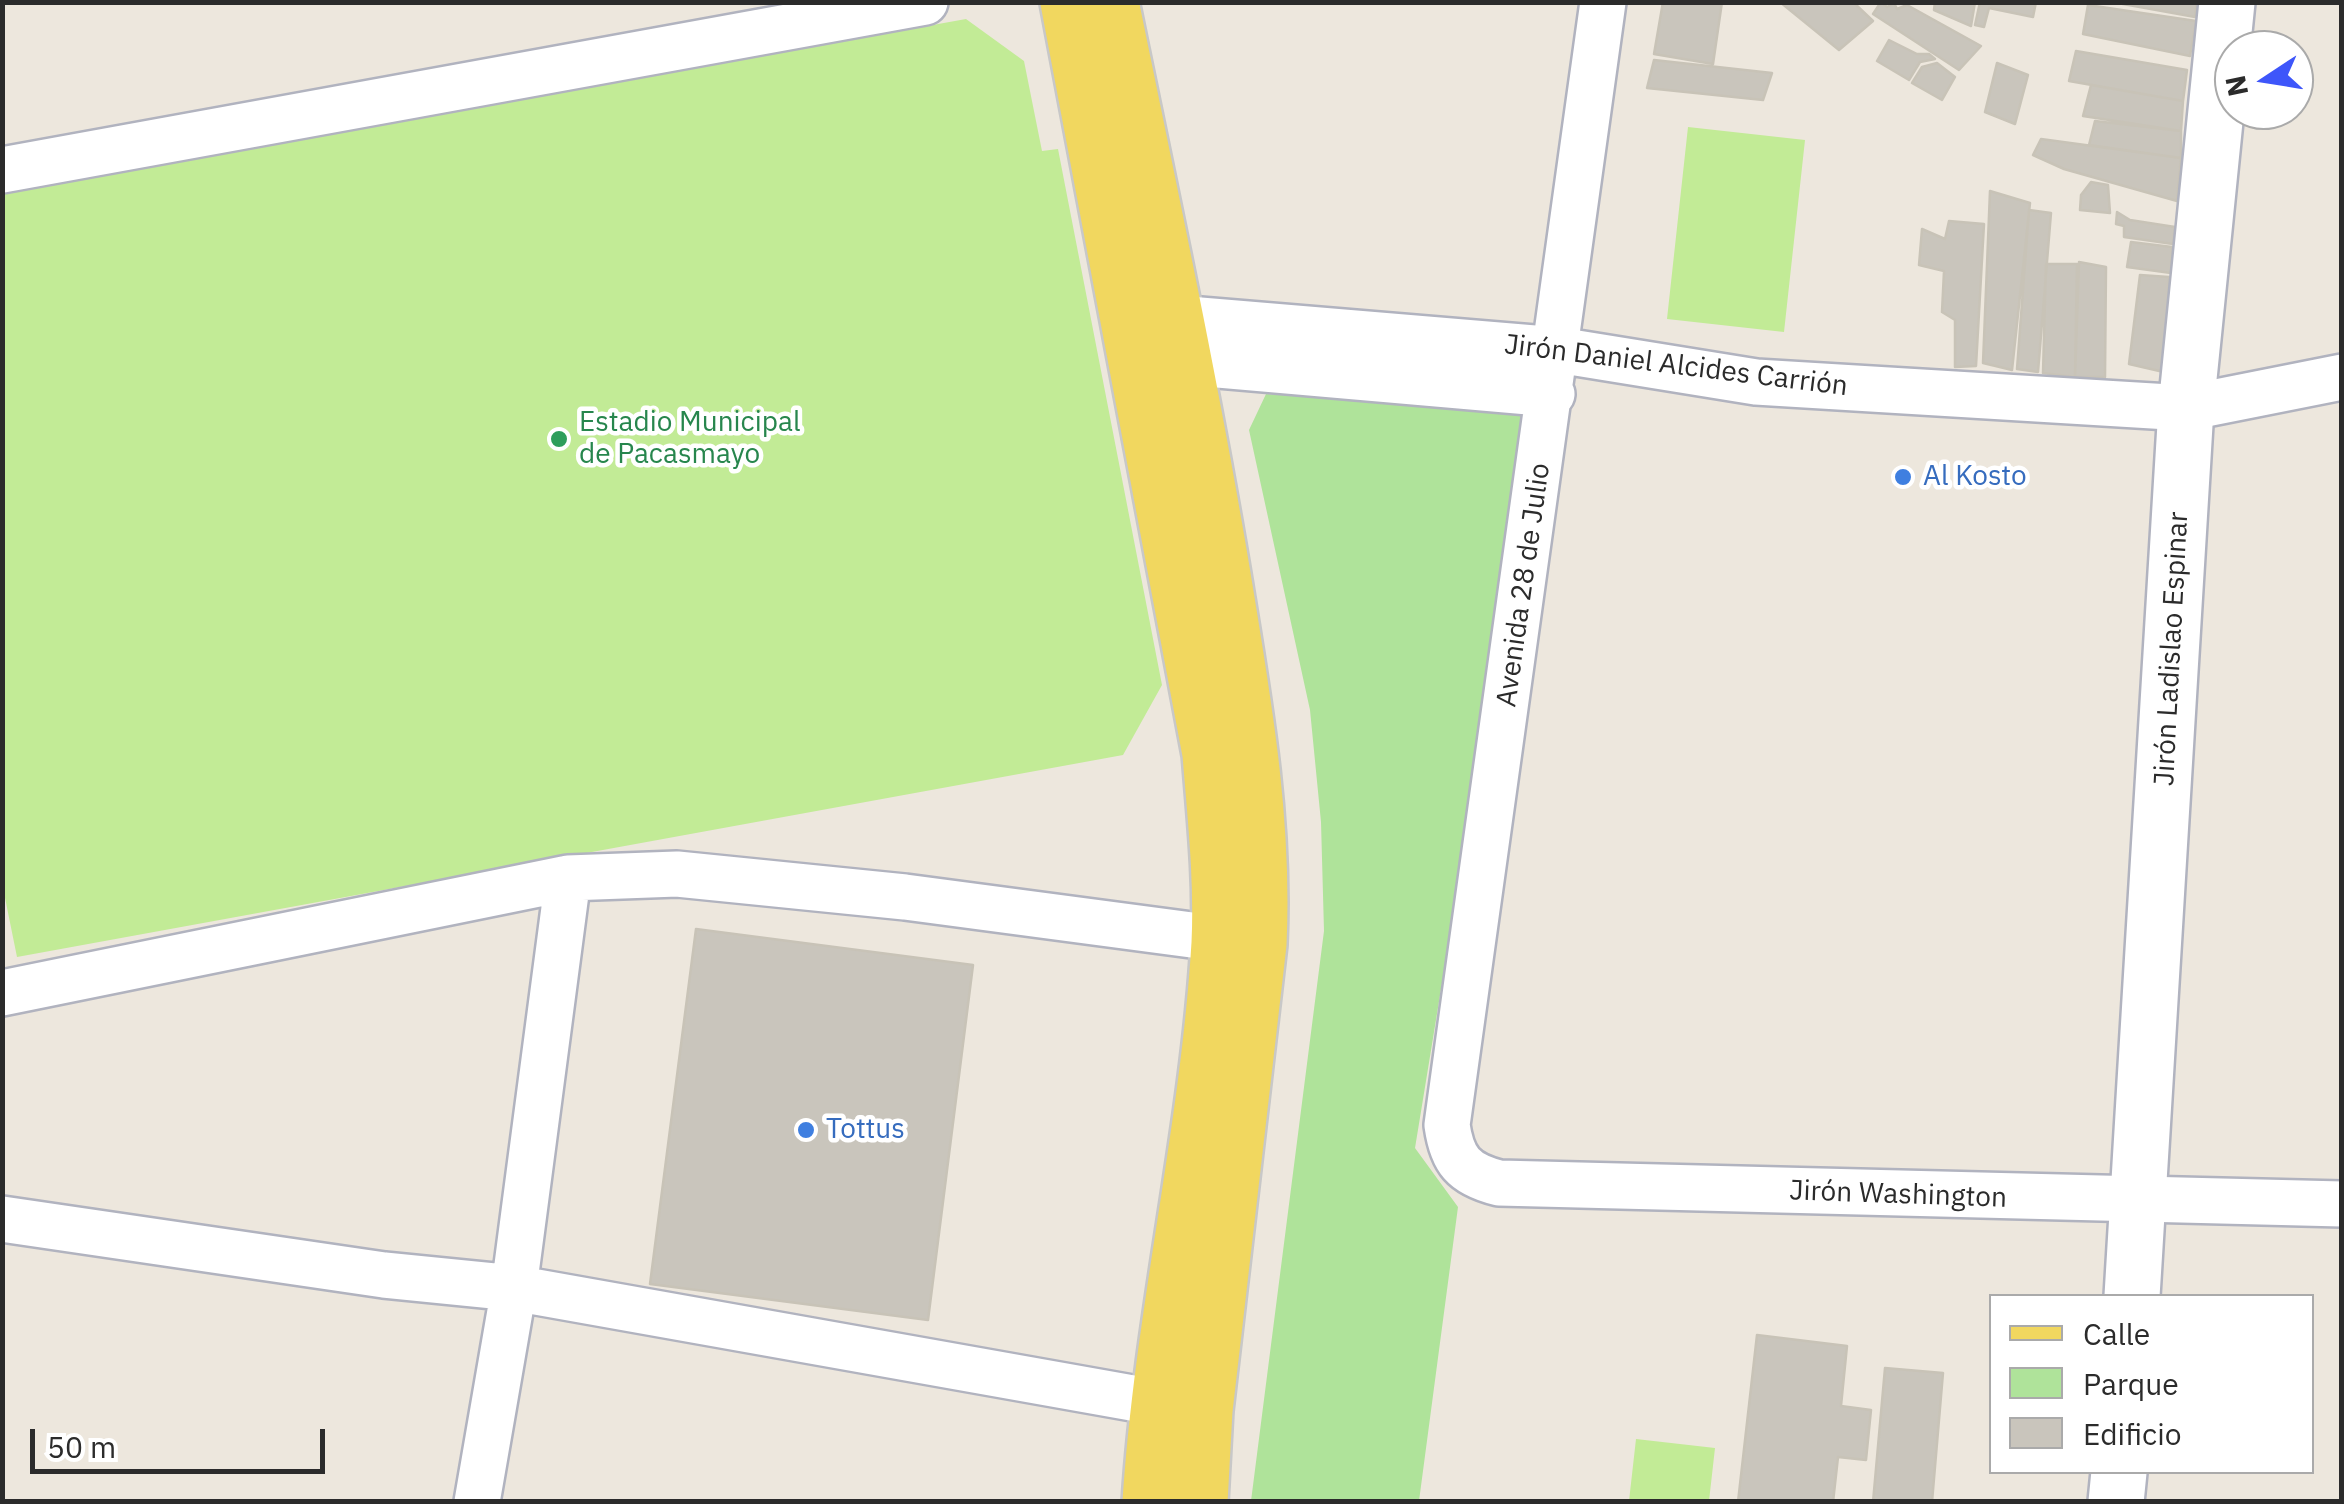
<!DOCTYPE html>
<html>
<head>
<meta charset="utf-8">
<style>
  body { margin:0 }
  #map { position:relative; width:2344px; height:1504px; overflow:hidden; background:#ede7dd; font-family:"IBM Plex Sans",sans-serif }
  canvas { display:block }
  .frame { position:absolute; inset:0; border:5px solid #2b2b2b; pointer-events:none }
  .legend { position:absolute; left:1989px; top:1294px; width:325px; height:180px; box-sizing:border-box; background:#fff; border:2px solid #aaa; margin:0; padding:12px 18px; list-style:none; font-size:30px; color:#2b2b2b }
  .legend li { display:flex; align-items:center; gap:20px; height:50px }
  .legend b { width:50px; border:2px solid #aaa }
  .north { position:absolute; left:2214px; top:30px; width:100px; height:100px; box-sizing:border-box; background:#fff; border:2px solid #aaa; border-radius:50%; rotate:258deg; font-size:28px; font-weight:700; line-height:40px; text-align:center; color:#2b2b2b }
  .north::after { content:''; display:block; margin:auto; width:35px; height:45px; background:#3e56fa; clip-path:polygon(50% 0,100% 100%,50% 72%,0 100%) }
  .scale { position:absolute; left:30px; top:1429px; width:295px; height:45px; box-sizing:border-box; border:5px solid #2b2b2b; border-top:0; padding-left:12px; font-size:30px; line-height:35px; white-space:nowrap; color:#2b2b2b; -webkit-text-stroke:8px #fff; paint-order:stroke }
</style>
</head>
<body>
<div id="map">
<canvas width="2344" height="1504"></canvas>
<div class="frame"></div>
<ul class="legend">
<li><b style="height:12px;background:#f1d75f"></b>Calle</li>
<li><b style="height:28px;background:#afe39a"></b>Parque</li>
<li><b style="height:28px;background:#c9c5bc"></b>Edificio</li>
</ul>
<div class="north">N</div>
<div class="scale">50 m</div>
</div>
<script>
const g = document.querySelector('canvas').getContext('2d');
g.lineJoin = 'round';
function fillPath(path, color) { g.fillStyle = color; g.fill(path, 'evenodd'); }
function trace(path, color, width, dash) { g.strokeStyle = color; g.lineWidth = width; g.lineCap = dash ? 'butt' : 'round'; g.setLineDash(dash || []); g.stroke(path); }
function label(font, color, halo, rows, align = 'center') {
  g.font = font + ' "IBM Plex Sans",sans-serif'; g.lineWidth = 9; g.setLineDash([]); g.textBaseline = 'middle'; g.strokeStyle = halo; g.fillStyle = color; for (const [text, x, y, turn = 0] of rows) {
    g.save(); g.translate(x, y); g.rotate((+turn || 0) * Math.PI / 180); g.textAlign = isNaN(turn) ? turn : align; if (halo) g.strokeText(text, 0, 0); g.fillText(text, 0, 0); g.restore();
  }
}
fillPath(new Path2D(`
  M1266,394L1536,409L1415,1148L1458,1207L1419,1501H1251L1324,931L1321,822L1310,710L1249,430Z`), '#afe39a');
fillPath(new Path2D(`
  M966,19L1024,61L1042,151L1058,149L1162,685L1123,755L17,957L2,883V193Z
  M1688,127L1805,140L1784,332L1667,319Z
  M1636,1439L1715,1448L1709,1501H1629Z`), '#c2eb96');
const building = new Path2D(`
  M1663,2H1722L1713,64L1654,54Z
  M1780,2H1853L1873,21L1839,50Z
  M1881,2L1887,7L1894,3L1897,9L1907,5L1981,46L1959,70L1873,14Z
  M1935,2H1975L1971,26L1934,10Z
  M1980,2H2036L2033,17L1989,8L1984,27L1975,25Z
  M2112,2H2197L2195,17Z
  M2088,5L2196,21L2190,56L2083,34Z
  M1889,40L1917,54H1929L1935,59L1920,62L1909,80L1877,61Z
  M2076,51L2187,70L2183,101L2069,81Z
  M1654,60L1772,73L1763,100L1647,88Z
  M1937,63L1955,77L1942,100L1912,83L1922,67Z
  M1997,63L2028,75L2015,124L1985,112Z
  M2091,85L2183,101L2181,131L2083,116Z
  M2095,121L2181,131V158L2089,145Z
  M2041,139L2181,158L2177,201L2064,169L2033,155Z
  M2091,182L2108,185L2110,213L2080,210L2081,195Z
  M1990,191L2030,203L2012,370L1983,363Z
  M2029,210L2051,213L2038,372L2017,369Z
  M2117,212L2130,220L2175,227L2173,244L2124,237V226L2116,224Z
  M1949,221L1984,224L1976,366L1955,367V320L1942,312L1944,271L1919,265L1922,229L1945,239Z
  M2131,242L2172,247L2171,273L2127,267Z
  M2079,262L2106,267L2105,377H2075Z
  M2046,264H2077L2075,377L2043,373Z
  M2140,275L2169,277L2168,373L2129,364Z
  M696,929L973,965L928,1320L650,1284Z
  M1757,1335L1847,1346L1841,1406L1871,1410L1866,1460L1838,1457L1833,1502H1738Z
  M1885,1368L1943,1373L1932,1502H1873Z`);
fillPath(building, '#c9c5bc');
trace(building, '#c8c3b7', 2.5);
const street = new Path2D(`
  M1603,2L1447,1125C1452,1160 1463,1174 1499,1183L2342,1204
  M2,170L925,2
  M1145,323L1176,318L1558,350L1756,382L2186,408L2342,377
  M1154,369L1184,362L1552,394
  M2,993L568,878L677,874L905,897L1252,943
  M2,1219L384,1275L514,1288L1194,1409
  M477,1502L514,1288L568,878`);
const secondary = new Path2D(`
  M2132,1296L2186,408L2227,2
  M2116,1502L2119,1472`);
const primary = new Path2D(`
  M1068,2L1210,754C1215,817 1222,880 1219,943C1208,1131 1162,1314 1150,1502
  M1111,2C1150,193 1191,383 1223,575C1243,698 1265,819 1259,944L1205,1410L1200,1502`);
trace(street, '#b1b3bf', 50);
trace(secondary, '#b1b3bf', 60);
trace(primary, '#c8c8c8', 60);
trace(street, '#fff', 45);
trace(secondary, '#fff', 55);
trace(primary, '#f1d75f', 55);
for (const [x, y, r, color] of [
  [559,439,10,"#2e9e5b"],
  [1903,477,10,"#3f7fe0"],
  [806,1130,10,"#3f7fe0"]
]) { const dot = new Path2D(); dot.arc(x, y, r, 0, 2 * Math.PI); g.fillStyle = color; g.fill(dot); trace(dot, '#fff', 4); }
label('28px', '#2b2b2b', '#fff', [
  ["Jirón Daniel Alcides Carrión",1676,366,7],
  ["Avenida 28 de Julio",1524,585,-82],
  ["Jirón Ladislao Espinar",2172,649,-87],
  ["Jirón Washington",1898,1195,2]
]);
label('28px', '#27864d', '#fff', [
  ["Estadio Municipal",579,423],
  ["de Pacasmayo",579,455]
], 'left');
label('28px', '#366cbe', '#fff', [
  ["Al Kosto",1923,477],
  ["Tottus",826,1130]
], 'left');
</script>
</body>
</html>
